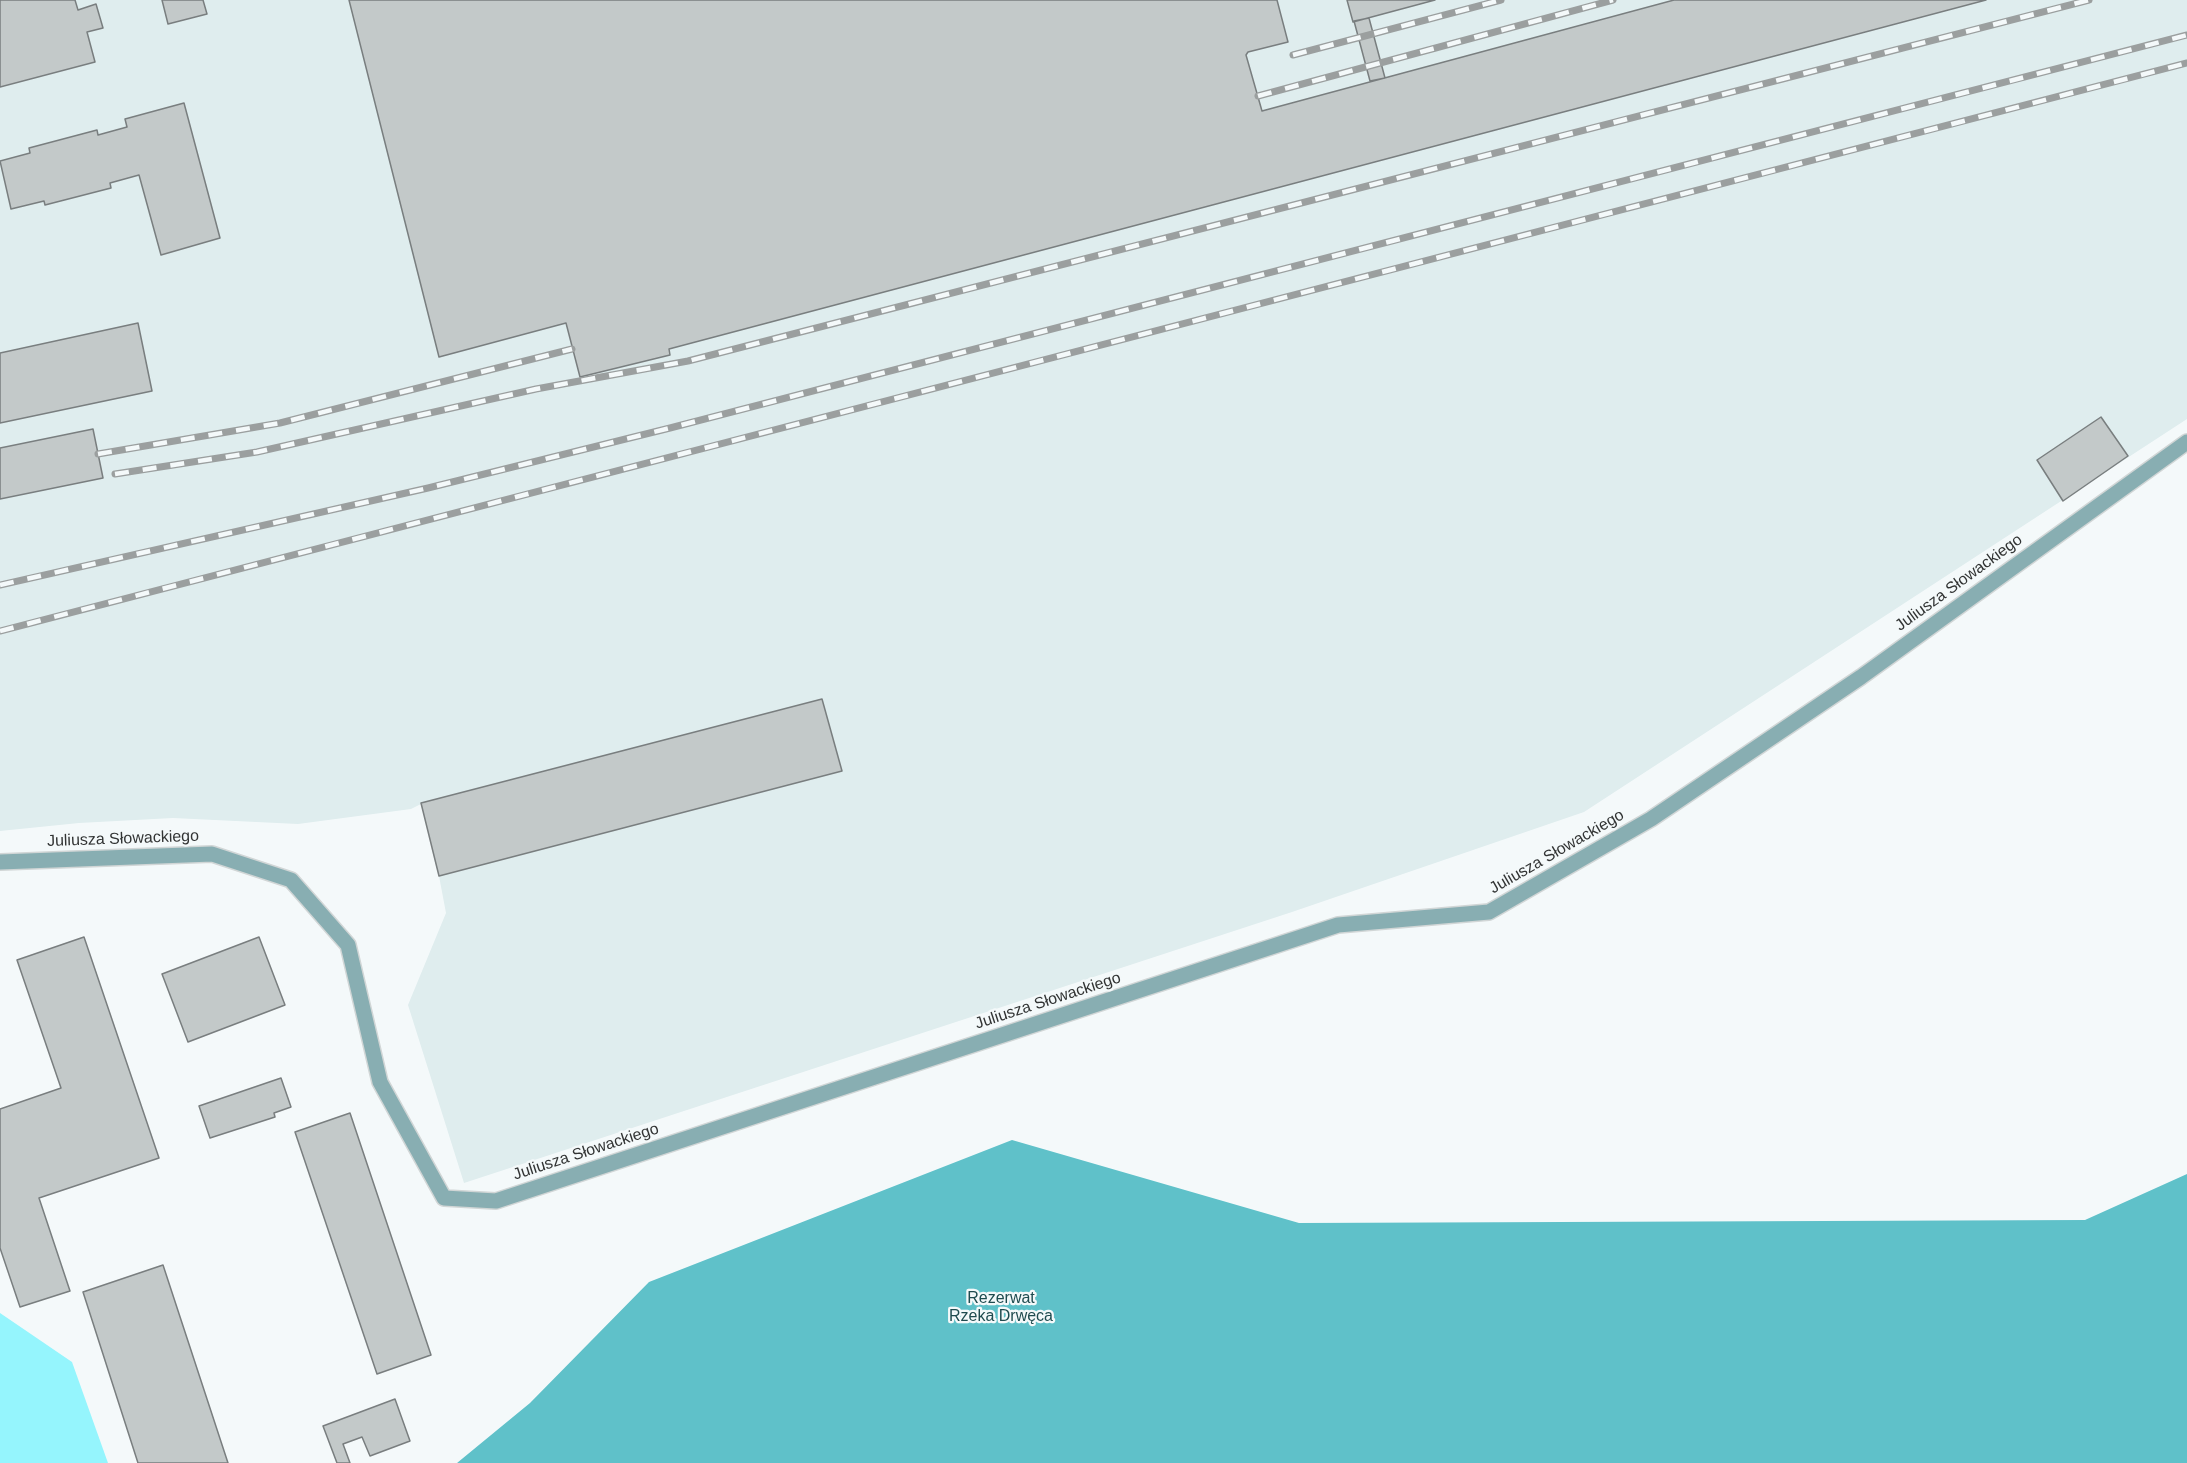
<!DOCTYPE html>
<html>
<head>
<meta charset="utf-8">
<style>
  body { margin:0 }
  canvas { display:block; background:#f4f9fa }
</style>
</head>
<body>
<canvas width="2187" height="1463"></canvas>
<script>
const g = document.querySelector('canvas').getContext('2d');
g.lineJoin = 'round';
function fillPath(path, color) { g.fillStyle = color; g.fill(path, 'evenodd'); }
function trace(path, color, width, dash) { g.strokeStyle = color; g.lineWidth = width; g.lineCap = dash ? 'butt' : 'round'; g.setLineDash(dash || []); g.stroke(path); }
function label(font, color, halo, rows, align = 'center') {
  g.font = font + ' Arial,sans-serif'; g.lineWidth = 4.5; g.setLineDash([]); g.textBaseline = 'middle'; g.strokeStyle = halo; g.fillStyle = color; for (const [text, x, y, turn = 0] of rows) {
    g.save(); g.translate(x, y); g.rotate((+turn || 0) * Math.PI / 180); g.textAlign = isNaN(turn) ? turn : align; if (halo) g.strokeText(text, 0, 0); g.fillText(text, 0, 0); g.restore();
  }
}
fillPath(new Path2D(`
  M0,0H2187V419L1584,812L1292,912L464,1183L408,1005L446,913L439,876L421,804L411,809L298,824L173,818L79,823L0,831Z`), '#dfedee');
fillPath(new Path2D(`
  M0,1313L72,1362L108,1463H0Z`), '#95f5fd');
fillPath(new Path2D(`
  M1012,1140L1299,1223L2085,1220L2187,1174V1463H457L530,1403L649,1282Z`), '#5fc1c9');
const building = new Path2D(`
  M0,0H75L78,10L96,4L103,28L87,32L95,62L0,87Z
  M162,0H203L207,14L168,24Z
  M349,0H1277L1288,42L1248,52L1246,55L1262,111L1674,0H1986L669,349L670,355L580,377L566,323L439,357Z
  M1347,0H1435L1353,22Z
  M1369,18L1385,78L1370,81L1354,21Z
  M184,103L220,238L161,255L139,175L110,183L111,188L45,205L44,201L11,209L0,161L30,153L29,148L97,130L98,135L127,127L125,119Z
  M138,323L152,391L0,423V353Z
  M2101,417L2128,456L2063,501L2037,460Z
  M93,429L103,478L0,499V448Z
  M822,699L842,771L439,876L421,803Z
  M84,937L159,1158L39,1198L70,1291L20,1307L0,1248V1109L61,1088L17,960Z
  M259,937L285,1005L188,1042L162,974Z
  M281,1078L291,1107L274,1113L275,1117L210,1138L199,1106Z
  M350,1113L431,1355L377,1374L295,1132Z
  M163,1265L228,1463H138L83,1292Z
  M395,1399L410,1441L370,1456L362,1437L343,1444L350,1463H337L323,1426Z`);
fillPath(building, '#c3c9c9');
trace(building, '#797e7f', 1.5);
const street = new Path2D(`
  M0,862L212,854L291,880L348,945L380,1082L444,1198L496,1201L1338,925L1489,912L1651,819L1861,677L2187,442`);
trace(street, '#d1d6d6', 18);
trace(street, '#88aeb2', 15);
const rail = new Path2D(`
  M1293,55L1501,0
  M1258,96L1613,0
  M98,454L280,423L572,349
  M115,474L257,452L536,389L688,361L2089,0
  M0,585L428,488L670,428L2187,35
  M0,631L2187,63`);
trace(rail, '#9b9f9f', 7);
trace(rail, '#f4f9fa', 4.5, [14]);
label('16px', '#323434', '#f4f9fa', [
  ["Juliusza Słowackiego",1959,583,-36],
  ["Juliusza Słowackiego",123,839,-2],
  ["Juliusza Słowackiego",1557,852,-30],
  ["Juliusza Słowackiego",1048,1001,-18],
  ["Juliusza Słowackiego",586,1152,-18]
]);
label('16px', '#1e4b4f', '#f4f9fa', [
  ["Rezerwat",1001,1299],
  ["Rzeka Drwęca",1001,1317]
]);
</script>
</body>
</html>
